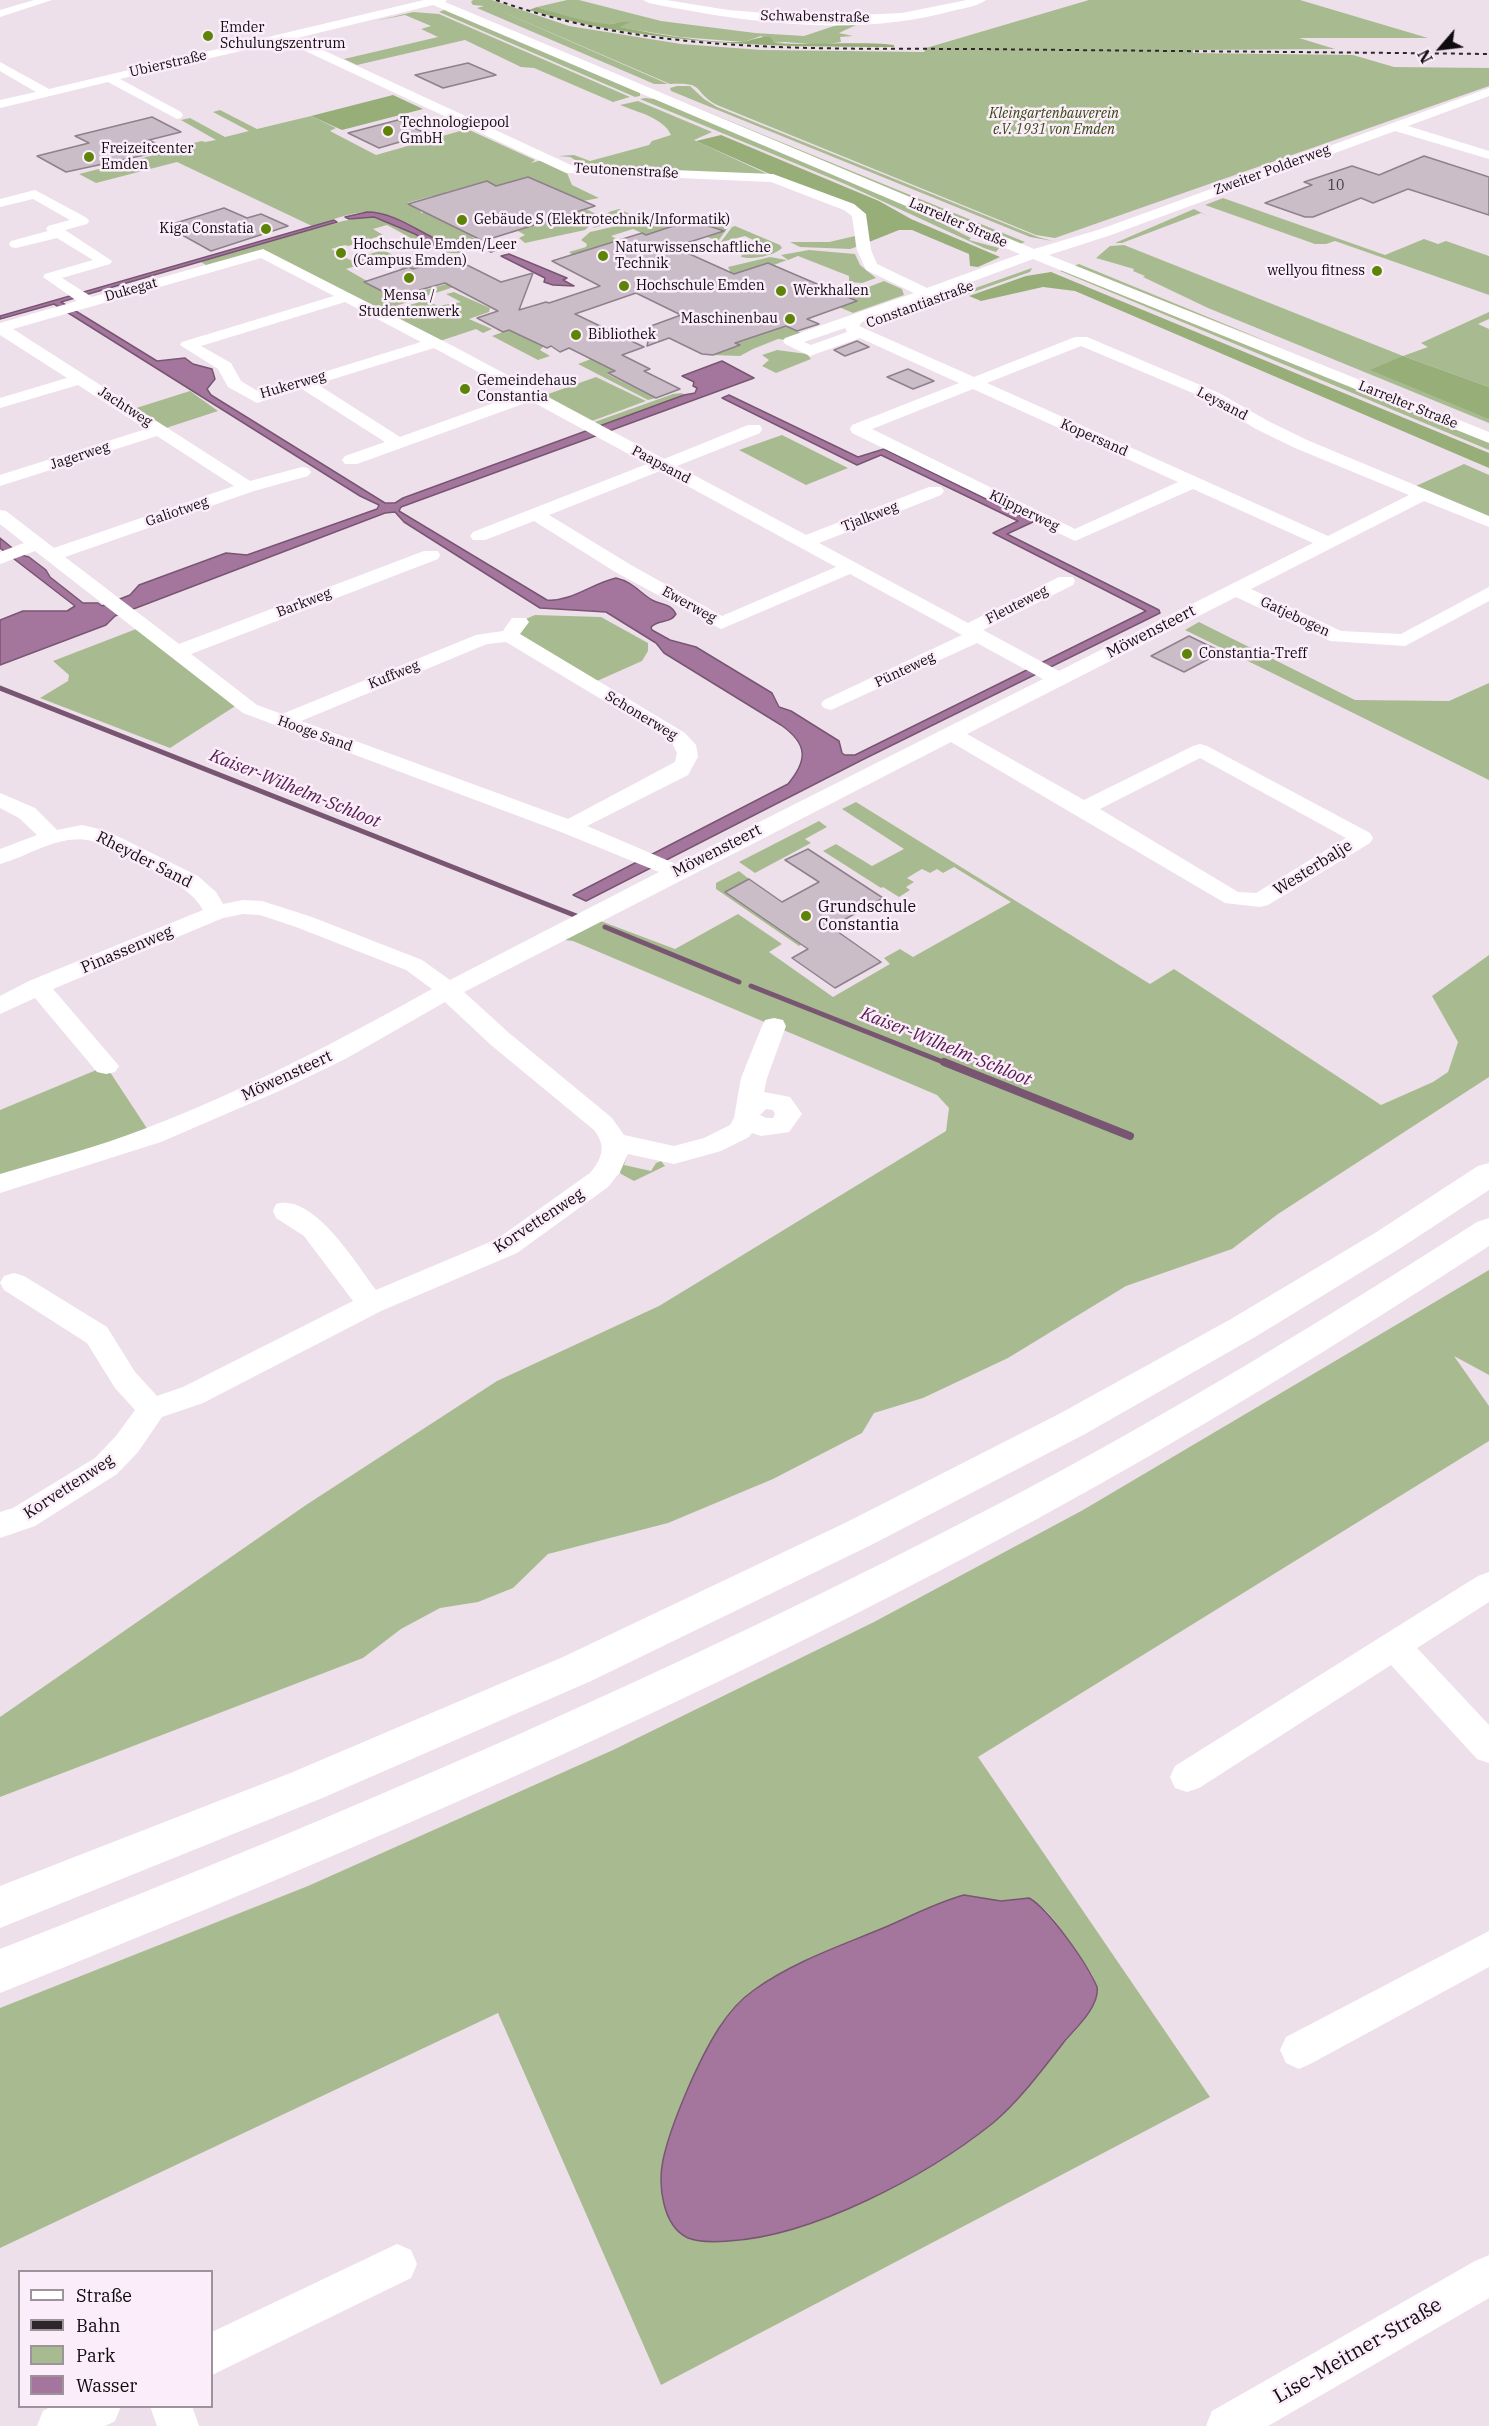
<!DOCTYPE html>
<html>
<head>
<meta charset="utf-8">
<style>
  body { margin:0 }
  #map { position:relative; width:1489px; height:2426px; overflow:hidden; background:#eee0eb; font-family:"IBM Plex Serif",serif }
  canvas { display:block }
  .legend { position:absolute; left:18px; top:2270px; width:195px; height:138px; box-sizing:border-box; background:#fbedf9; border:2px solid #9d939b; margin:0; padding:8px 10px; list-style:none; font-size:18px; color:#100b0f }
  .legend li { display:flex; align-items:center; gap:12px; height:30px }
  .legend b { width:30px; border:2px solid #9d939b }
  .north { position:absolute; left:1411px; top:18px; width:60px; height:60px; -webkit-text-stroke:4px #fbedf9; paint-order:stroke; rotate:242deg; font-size:16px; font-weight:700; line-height:24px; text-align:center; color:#100b0f }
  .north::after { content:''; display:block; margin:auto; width:21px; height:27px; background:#100b0f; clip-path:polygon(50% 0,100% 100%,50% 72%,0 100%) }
</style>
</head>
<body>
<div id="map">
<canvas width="1489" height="2426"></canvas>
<ul class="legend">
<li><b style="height:8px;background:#fff"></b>Straße</li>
<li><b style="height:8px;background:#2d272b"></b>Bahn</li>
<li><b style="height:16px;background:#a8bb90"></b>Park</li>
<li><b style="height:16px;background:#a4769d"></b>Wasser</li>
</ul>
<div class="north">N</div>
</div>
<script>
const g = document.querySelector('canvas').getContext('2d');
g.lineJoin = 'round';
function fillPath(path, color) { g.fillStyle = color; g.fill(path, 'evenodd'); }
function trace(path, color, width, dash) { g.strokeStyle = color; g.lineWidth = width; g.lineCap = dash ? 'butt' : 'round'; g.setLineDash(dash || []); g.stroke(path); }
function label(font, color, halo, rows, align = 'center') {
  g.font = font + ' "IBM Plex Serif",serif'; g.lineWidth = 5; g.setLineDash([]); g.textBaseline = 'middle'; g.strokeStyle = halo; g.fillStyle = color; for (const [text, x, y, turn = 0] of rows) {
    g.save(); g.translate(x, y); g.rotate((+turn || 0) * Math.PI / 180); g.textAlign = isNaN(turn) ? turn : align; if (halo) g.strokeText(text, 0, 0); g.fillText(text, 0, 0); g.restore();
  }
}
fillPath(new Path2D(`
  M473,0H492L569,26L681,44L762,50L924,52L926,48L1089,0H1300L1428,38H1299L1335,49L1193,50V53L1353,55L1394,67L1489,68V86L1055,238L1036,235L717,105C691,91 707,82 670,84L489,6L668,84H654L645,80L477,8L484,6L473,5L471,2Z
  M567,0H579L661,21L755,33L804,36L840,24L856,25L839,33L853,36L840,37L841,42L821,45L785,42L774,43L761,36L744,42L680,37L618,27L629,22C623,21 618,24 611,24C588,26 559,14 537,7Z
  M444,10L640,93V96L635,97L439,12Z
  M413,12L439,14L630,97L613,102L534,68L521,67L465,40L357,65L344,59L438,37L421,29L431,26L405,15L375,21Z
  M556,50L1025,242L1020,244Z
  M677,86H690L704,99L717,107L1038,237L1053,241L1030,237L671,91L670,88Z
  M645,98L655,99L889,196L961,233L971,238L969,240L999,248L996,252L984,248L845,184L640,99Z
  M638,101L712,132L694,140L780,180L567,173L572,185L599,198L583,201L528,177L519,180L504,192L487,181L447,192L450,204L432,196L407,203L421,211V213L424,212L474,236L472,237L474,238L477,237L496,247H507L499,249C477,239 458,248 439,241C417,233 396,213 371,212C352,211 330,221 312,226L177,162L96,183L79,174L178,149L176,147L202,141L205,142L216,140L181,120L190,118L225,137L249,131L213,112L220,110L257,129L311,116L336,128L330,131L376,155L467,129L535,160L531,163L545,159L574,167L582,164L570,157L558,156L574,155L590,161L649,145L652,141L671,135C664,118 637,112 620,105Z
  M1223,198L1385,255L1424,239L1438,244L1446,241L1489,256V295L1335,241L1326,244H1315L1205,205Z
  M586,209L600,216L585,230L525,243L519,238L525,235L518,231L511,233L502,229L563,211L573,215Z
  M619,209L634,216L593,228L609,212Z
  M1194,209L1208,216L1201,213L1122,243H1115Z
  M670,214L708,216L730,225L718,241L707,237L719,232L711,227L697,223L700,216L663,217L665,223L679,224L659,241L633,229L611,236L619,240L573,255L569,252L586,247L587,244L581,240L590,232Z
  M370,216L415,234L428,243L462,246L456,248L463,252C443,259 406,235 387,225L373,229L383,235L348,246L345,245L331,249L350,260L383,250L409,263L419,260L426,263L435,262L413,269L409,267L402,269L382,258L346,269L367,281L365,282L394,297H399L465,279L454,287L377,312L263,253L211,268L201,262L343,221Z
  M735,226L780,245L782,248C773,256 753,260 741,257L742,254L766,246L745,236L721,242L732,227Z
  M855,236L856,247L850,249L800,247L790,242H829Z
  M1124,245L1403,356L1428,347L1421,343L1489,312V319L1478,324L1489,329V387L1403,356L1489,419V423L1208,308L1143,277L1145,276L1133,271L1134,269L1096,258L1110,246Z
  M809,250L855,254L860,265L876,278L862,283L849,282V276L798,256L788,260L781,255Z
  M770,257L787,260L774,265L768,263L728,276L730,271L728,267Z
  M1079,264L1276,345L1074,266Z
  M1032,268L1030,272L880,325L876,323Z
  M1062,270L1489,442V450L1060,271Z
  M884,281L902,289L904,295L853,313L839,307L856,301L845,296Z
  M454,292L490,308L489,312L469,319L492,329L483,333L476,329L434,343L381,314L426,300L438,306L461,302L446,294Z
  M786,326L801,333L788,340L778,339L753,349L740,356L713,355L739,345L735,343Z
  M511,329L544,346L540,350L550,356L538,360L492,336Z
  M777,350L807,354L811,359L776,373L762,366L769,360L762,355Z
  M591,359L604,366L615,362L625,367L607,374L656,398L648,400L578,364Z
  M596,377L646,401L584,424L537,398Z
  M190,391L218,411L160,430L130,410Z
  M682,393L684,395L592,429L586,425L673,394Z
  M782,435L848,468L806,485L739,450Z
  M1464,464L1489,475V519L1416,486Z
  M535,615L601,617L648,643V651L642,661L588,685L509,636L519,622Z
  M1199,622L1355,700L1449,701L1489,683V780L1185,630Z
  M144,626L240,703L170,748L40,698L68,681L69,675L53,661Z
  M856,802L1150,984L1174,969L1381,1105L1433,1082L1448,1072L1458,1042L1432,996L1489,955V1077L1278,1214L1232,1249L1126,1286L1008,1358L923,1398L874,1413L862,1433L773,1479L668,1523L548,1554L513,1588L478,1602L440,1608L401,1629L363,1658L0,1797V1717L306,1505L497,1381L659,1306L946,1131L949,1108L937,1095L573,941L550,938L590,917L675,949L738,914L782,944L769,952L833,997L890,964L884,958L900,949L913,957L1011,902L954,867L943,873L937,869L930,873L922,869L907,878L914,882L906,887L910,890L899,897L883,887L881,888L823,851L836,844L872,866L904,849L842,809Z
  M819,821L827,827L805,839L811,843L755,873L739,862Z
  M739,871L749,879L726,892L804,943L799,946L716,889V883Z
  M106,1066L152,1136L0,1183V1110Z
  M625,1153L627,1156L624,1165L651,1171L656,1163L661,1161L665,1166L634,1181L621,1174L615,1165Z
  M1489,1270V1375L1454,1356L1489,1406V1441L978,1757L1210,2097L661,2385L498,2013L0,2248V2008L308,1886L613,1750L874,1622L1083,1510ZM964,1895C976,1897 988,1900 1000,1901C1009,1901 1023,1896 1031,1900C1048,1907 1063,1932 1073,1947C1080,1958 1097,1976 1097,1990C1095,2013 1070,2036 1055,2053C1036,2076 1017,2100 995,2121C938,2172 815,2232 739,2240C722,2242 706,2241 689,2238L663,2160L682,2103L712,2042L780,1973Z`), '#a8bb90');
fillPath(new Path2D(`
  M537,7C560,14 583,22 607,24C615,25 622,20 630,22L620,27C656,34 706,43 742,42C752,41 759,36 770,37L775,43C814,46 854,41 894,45V47C770,47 648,45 529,10Z
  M393,95L423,109L342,130L311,116Z
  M721,135L879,201L911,219L1000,257L978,267L970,266L969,254L912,230H899L869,242L859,214L696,141Z
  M1051,272L1489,453V468L1075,291L1043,287L981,301L969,296L1026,276Z
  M1403,356L1489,387V419L1370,370Z`), '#97ae79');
const water = new Path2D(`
  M367,212C393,212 416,230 438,240C454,248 478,239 499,249L491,252L480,246L432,244L415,234L374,217L349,219L345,217Z
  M334,220L337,222L61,302L157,361L185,358L193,364L212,369L215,379L207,389L211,395L385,503H395L403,498L684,395L695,393L697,388L693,386L694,382L682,376L722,361L754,378L401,507L399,511L547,600C571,602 593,583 616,578C633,582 639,592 652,600C661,605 671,603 676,614C670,624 659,619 651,627L652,630L670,640L696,647L772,693L779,707L791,711L839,741L842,753L845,755H855L1146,611L993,533L1018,521L881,455L857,465L722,398L729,395L858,457L884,449L1033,522L1007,534L1159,610L1160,613L862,760L586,901L573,895L788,784C808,760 808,744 781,725L664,653L656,643L606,612L540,608L404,522L395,512L385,513L115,616L106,625L0,665V620L23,611H67L75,606L0,548V538L21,555L29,557L46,570L50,577L83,603H98L102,606L130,595L139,585L226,553L247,555L377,509L379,505L360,496L54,304L0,319V316Z
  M509,254L567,278L563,280L574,286L553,285L544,282L545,278L501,256Z
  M964,1895L1001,1901L1029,1898C1049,1909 1088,1965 1097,1987C1100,2006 1076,2028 1064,2042C1042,2070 1020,2100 993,2123C927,2176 813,2236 729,2241C716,2242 700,2243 688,2238C662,2226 658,2184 663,2160C671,2123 699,2059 719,2028C728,2014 741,1999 754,1990C794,1961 843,1945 888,1926C913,1915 938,1902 964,1895Z`);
fillPath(water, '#a4769d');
trace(water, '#785672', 1.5);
trace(new Path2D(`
  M0,688L579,917
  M605,927L739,982
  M751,986L948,1064`), '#785672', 5);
trace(new Path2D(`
  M944,1062L1130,1136`), '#785672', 8);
const building = new Path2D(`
  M468,63L496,75L443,88L415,75Z
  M152,117L181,132L149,140L168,150L66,172L37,156L89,143L75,136Z
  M398,120L427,134L379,148L348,133Z
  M1424,156L1489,177V215L1408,189L1373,203L1361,198L1313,217H1305L1265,203L1312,185L1304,182L1352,166L1379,175Z
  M528,177L595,206L483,241L408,204L487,181L496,186Z
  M224,208L247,218L261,214L288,226L211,251L166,226Z
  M691,220L724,231L674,247L734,274L768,263L857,301L807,319L819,324L797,331L786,326L735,343L740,345L713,355L702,354L669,338L647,346L651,326L681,315L636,293L575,314L644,347L622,355L650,369L644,371L680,389L656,398L608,373L615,371L569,348L560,352L551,346L547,348L509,330L503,332L477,318L498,311L445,283L394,297L364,282L409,267L413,269L451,257L501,282L533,273L519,310L546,302L549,303L600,286L552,261L642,233L646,235Z
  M857,341L869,347L845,356L834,350Z
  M908,369L934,381L913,389L887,377Z
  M1189,636L1222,652L1184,672L1151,656Z
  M808,849L883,898L831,927L881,962L835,988L792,958L808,949L725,892L749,879L782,902L819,882L785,860Z`);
fillPath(building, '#cbbdc8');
trace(building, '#8e818b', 1.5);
fillPath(new Path2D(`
  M34,0H52L0,17V10Z
  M424,0H447L445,2L1034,249L1101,229L1489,88V96L1408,126L1489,151V159L1395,131L1111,235L1049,255L1489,432V443L1033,259L939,294L941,296L938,299L926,298L862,322L859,326L974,377L1075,337H1087L1219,393L1268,421L1307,440L1489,516V527L1424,501L1251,589L1341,631L1401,634L1489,587V601L1405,646L1330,641L1236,597L967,734L1084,800L1193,746L1200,744L1207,746L1370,833L1373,838L1370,843L1268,905L1260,907L1225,903L951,742L464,992L509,1033L612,1118L624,1135L674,1146L704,1138L730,1125L734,1118L741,1078L762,1026L765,1020L774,1018L783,1020L786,1026L767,1078L764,1092L790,1097L802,1114L789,1132L761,1136L752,1133L749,1137L721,1151L674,1164L628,1154L620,1172L608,1187L517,1253L381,1311L203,1403L162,1417L138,1452L117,1474L35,1526L0,1538V1512L13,1508L95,1458L116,1436L135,1410L115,1388L87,1343L4,1290L0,1283L4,1276L14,1273L24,1276L107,1327L135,1372L157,1396L183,1387L353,1301L304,1236L276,1218L273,1211L276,1204C314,1193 356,1264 376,1290L497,1239L590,1173C602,1159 607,1146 594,1130L491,1045L445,1002L347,1058L279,1091L161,1142L0,1193V1174C48,1160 97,1147 144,1129C244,1091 338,1041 432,989L406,970L296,927L260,915L243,914L223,918L53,989L119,1066L115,1072L106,1074L97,1072L35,998L0,1014V996L29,981L203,910C188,880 122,856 92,841C60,833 30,856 0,864V849L37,835L19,818L0,808V793L35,808L57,830L82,825L107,831L198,876L216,892L223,904L243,900L262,901L312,917L422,960L450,980L659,872L561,832L243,713L35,551L0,564V552L24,543L0,524V510L6,511L54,548L234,486L157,436L0,486V475L146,429L78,385L0,408V398L67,378L0,335V323L77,301L43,277L45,274L93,260L57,238L16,248L11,247L9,244L11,241L48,231L46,229L48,226L70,220L33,199L0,207V199L35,190L87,218L89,221L87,224L65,230L112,261L110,264L62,278L92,297L263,249L453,346L664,459L748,425H760L762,429L760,433L677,466L806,535L929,487H941L944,491L941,495L819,543L968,623L1059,577H1073L1075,581L1073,585L983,630L1059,671L1313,543L1193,489L1075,541L852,433L850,429L852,425L959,383L860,338L810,356L785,344L783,341L785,338L914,293L866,270L857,250L852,216L844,210L771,182L566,173L284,41L120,79L181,112L183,115L181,118L177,119L108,82L0,108V100L36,92L0,71V62L49,89ZM433,5L986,240L1020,254L927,288L877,264L871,250L866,214L854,204L773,174L573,166L297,38ZM261,258L334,296L182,342L180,345L218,369L228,387L257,403L302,389L385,442L345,456L342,460L345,464H357L531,401L647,464L473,532L470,536L473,540H485L534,521L617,573L721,629L850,574L962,635L824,700L821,704L824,708L831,710L977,643L1043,679L676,864L587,826L688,775L698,757L696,745L685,733L520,634L529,622L526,618H512L503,631L476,635L282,714L257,705L191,654L438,559L440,555L438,551H424L179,644L65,557L254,491L308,476L311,472L308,468L302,467L250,481L13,329ZM345,302L421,342L259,392L241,381L231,363L201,346ZM845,328L847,332L811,345L804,342ZM1081,346L1207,399L1256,429L1295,448L1409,495L1328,536L987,383ZM434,348L519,394L400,437L317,384ZM973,389L1178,482L1075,529L872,429ZM660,471L836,567L722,616L631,565L549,515ZM506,642L671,741L677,753L675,762L568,819L301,721L487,644ZM1200,758L1346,838L1256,893L1238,892L1100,809ZM766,1109L773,1110L775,1114L773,1118H766L760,1115Z
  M643,0H666L728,10L815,17L902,13L967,0H986C978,6 965,8 956,10C857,38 747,23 649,3Z
  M1489,1572V1602L1417,1648L1489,1725V1763L1477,1759L1391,1665L1199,1788L1187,1792L1175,1788L1170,1777L1175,1766L1478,1576Z
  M1489,1931V1967L1312,2063L1299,2069L1286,2063L1280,2050L1286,2037Z
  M397,2244L411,2250L417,2264L411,2278L212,2375V2332Z
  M1489,2255V2298L1268,2426H1206L1212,2411L1475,2261Z
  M52,2406H121L115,2421L105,2426H37L43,2411Z
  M150,2406H192L199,2426H157Z`), '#fff');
fillPath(new Path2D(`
  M1489,1163V1190L1399,1249L1255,1337L1085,1434L873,1544L591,1681L320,1799L0,1928V1886L293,1772L563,1657L847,1522L1059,1414L1231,1319L1375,1233L1478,1166Z
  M1489,1218V1246C1342,1342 1191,1435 1037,1519C702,1701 353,1852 0,1993V1949C343,1816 680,1670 1006,1500C1168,1415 1324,1320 1477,1222Z`), '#fff');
trace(new Path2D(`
  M496,0C651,55 815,48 977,49C1148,51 1318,52 1489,54`), '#2d272b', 2, [4, 4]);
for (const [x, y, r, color] of [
  [208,36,6,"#5e8407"],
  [388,131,6,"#5e8407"],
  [89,157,6,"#5e8407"],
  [462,220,6,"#5e8407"],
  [266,229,6,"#5e8407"],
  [341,253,6,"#5e8407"],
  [603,256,6,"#5e8407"],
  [1377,271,6,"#5e8407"],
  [409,278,6,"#5e8407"],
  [624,286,6,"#5e8407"],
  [781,291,6,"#5e8407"],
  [790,319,6,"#5e8407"],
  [576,335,6,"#5e8407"],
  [465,389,6,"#5e8407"],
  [1187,654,6,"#5e8407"],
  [806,916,6,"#5e8407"]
]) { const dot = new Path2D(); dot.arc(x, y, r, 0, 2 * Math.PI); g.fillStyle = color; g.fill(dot); trace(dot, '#fbedf9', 2); }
label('14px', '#100b0f', '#fbedf9', [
  ["Schwabenstraße",815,17,1],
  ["Ubierstraße",168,64,-13],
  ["Zweiter Polderweg",1272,170,-20],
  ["Teutonenstraße",626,171,3],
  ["Larrelter Straße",958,223,23],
  ["Dukegat",131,290,-16],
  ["Constantiastraße",920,305,-20],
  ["Hukerweg",293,385,-16],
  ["Leysand",1222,404,28],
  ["Larrelter Straße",1408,405,22],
  ["Jachtweg",125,407,33],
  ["Kopersand",1094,438,24],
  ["Jagerweg",80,456,-18],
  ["Paapsand",661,465,28],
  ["Klipperweg",1024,511,26],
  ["Galiotweg",177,512,-19],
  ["Tjalkweg",870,517,-21],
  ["Barkweg",304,603,-21],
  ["Ewerweg",689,605,29],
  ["Fleuteweg",1017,605,-27],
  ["Gatjebogen",1295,617,25],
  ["Pünteweg",905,670,-25],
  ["Kuffweg",394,675,-22],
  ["Schonerweg",641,716,31],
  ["Hooge Sand",315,734,20]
]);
label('14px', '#100b0f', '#fbedf9', [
  ["Emder",220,28],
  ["Schulungszentrum",220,44],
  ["Technologiepool",400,123],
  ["GmbH",400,139],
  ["Freizeitcenter",101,149],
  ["Emden",101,165],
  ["Gebäude S (Elektrotechnik/Informatik)",474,220],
  ["Kiga Constatia",254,229,"right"],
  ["Hochschule Emden/Leer",353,245],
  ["(Campus Emden)",353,261],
  ["Naturwissenschaftliche",615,248],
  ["Technik",615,264],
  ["wellyou fitness",1365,271,"right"],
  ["Hochschule Emden",636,286],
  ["Werkhallen",793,291],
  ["Mensa /",409,296,"center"],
  ["Studentenwerk",409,312,"center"],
  ["Maschinenbau",778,319,"right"],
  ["Bibliothek",588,335],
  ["Gemeindehaus",477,381],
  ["Constantia",477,397],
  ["Constantia-Treff",1199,654]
], 'left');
label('italic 14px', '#33480d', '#fbedf9', [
  ["Kleingartenbauverein",1054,114],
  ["e.V. 1931 von Emden",1054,130]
]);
label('14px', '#3f383d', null, [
  ["10",1336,186]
]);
label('16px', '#100b0f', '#fbedf9', [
  ["Möwensteert",1151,632,-27],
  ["Möwensteert",717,851,-27],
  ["Rheyder Sand",144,860,27],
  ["Westerbalje",1313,868,-32],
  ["Pinassenweg",127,950,-23],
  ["Möwensteert",287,1076,-25],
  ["Korvettenweg",539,1221,-33],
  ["Korvettenweg",69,1487,-33]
]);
label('16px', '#100b0f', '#fbedf9', [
  ["Grundschule",818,907],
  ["Constantia",818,925]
], 'left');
label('italic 18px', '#541b4e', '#fbedf9', [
  ["Kaiser-Wilhelm-Schloot",295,789,22],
  ["Kaiser-Wilhelm-Schloot",946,1047,22]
]);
label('20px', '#100b0f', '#fbedf9', [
  ["Lise-Meitner-Straße",1358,2351,-30]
]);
</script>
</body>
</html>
